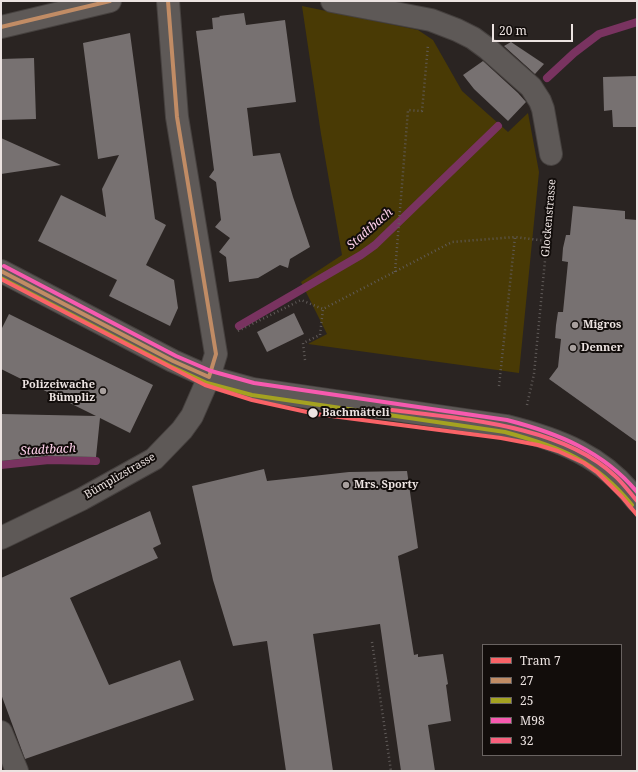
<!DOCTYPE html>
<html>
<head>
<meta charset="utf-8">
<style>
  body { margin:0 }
  #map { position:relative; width:638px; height:772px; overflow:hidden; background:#2a2422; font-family:"Noto Serif",serif }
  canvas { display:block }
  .frame { position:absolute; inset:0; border:2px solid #ece3e1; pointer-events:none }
  .legend { position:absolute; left:482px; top:644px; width:140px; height:112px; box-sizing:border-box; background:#120d0b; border:1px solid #696361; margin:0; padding:5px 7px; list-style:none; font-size:12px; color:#ece3e1 }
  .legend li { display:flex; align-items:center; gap:8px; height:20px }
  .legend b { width:20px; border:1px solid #696361 }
  .scale { position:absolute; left:492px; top:24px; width:81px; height:18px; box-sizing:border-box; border:2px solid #ece3e1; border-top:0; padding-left:5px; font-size:12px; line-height:14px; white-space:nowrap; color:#ece3e1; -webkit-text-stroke:3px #120d0b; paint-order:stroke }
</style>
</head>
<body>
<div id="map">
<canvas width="638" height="772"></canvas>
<div class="frame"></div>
<ul class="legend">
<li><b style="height:5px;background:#f96367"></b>Tram 7</li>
<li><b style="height:5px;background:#c18c65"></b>27</li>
<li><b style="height:5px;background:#a4a221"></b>25</li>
<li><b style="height:5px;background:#f75aaf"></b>M98</li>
<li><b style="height:5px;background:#f8607d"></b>32</li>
</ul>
<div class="scale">20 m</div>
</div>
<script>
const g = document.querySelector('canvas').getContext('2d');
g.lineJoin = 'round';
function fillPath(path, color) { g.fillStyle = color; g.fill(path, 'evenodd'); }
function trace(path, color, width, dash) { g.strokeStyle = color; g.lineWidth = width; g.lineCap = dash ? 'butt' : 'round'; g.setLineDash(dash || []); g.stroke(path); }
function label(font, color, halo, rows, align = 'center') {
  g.font = font + ' "Noto Serif",serif'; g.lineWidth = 4; g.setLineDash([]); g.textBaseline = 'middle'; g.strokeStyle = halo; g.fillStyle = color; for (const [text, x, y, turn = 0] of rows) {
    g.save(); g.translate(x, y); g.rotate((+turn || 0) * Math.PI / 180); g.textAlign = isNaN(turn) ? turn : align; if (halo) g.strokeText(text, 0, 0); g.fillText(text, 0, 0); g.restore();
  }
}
fillPath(new Path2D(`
  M302,6L418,30L433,40L462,91L508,132L528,113L539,172L519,373L308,344L327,334L301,282L342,255L321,134Z`), '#493a05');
trace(new Path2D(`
  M547,78L574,53L599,34L637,22
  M239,326L361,255L375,245L498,126
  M1,465L49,460L96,461`), '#793360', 8);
fillPath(new Path2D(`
  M244,13L246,25L285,20L296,102L247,108L253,156L280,153L293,197L310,247L290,259L288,268L280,265L258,278L229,282L226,257L219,252L230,238L215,227L221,220L216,182L209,177L214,170L196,31L213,29L212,18L220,17L219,16Z
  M130,33L155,219L166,225L146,265L174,280L178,308L170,326L109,296L117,280L38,241L61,195L106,217L102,189L119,155L98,159L83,43Z
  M511,42L544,64L535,74L504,46Z
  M34,58L36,119L1,120V59Z
  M483,61L518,93L526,102L508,121L474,89L463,75Z
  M637,76V127H613L612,110L604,111L603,77Z
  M1,138L61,165L1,174Z
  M573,206L625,211V219L637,220V442L549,379L558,367L561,339L555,338L556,325L558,312H563L568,262L562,261L563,248L566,235H570Z
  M294,313L304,334L267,352L257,332Z
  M9,314L153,385L130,433L100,418L96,457L46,456L1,461V414L96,416L1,369V330Z
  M264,469L267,481L349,472L407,471L418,548L398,556L414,655L418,654V657L443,654L448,684L446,685L451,721L428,725L435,771H401L380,624L313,634L333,771H286L267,641L233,646L213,580L192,486Z
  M150,511L161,544L153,548L158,558L70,598L109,685L180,660L194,700L25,759L1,694V578Z`), '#777171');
const pedestrian = new Path2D(`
  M1,538L82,499L154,459L182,430L192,416L209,377`);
const minor = new Path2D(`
  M168,1L177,117L216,354L209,377
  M332,1L431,20L457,30L473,38L488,49L531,87L540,101L543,109L551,154
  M1,27L110,1
  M1,732L17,771`);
const tertiary = new Path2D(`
  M1,271L173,361L209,377L253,389L506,426C558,439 604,456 637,501`);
trace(pedestrian, '#46413f', 24);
trace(minor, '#46413f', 24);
trace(tertiary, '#46413f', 24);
trace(new Path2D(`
  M395,272L408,110L422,111L428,45
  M238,331L301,300L323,309L452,242L515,237L547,241
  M305,360L303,343L320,335L323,309
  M499,386L515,237
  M527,405L534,374L553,178
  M372,642L391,771`), '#605b59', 2.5, [1, 3]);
trace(pedestrian, '#5e5957', 22);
trace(minor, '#5e5957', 22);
trace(tertiary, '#5e5957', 22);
trace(new Path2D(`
  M1,27L110,1
  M1,271L173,361L209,377L216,354L177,117L168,1`), '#c18c65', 4);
trace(new Path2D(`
  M1,278L170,366L207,383L252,395L505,432C560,447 595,460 632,505`), '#a4a221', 4);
trace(new Path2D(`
  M4,266L176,356L211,371L254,383L507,420C557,433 603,451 637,492`), '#f75aaf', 4);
trace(new Path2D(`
  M392,410C462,419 561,425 615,476C623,483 630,493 637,501`), '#f8607d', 4);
trace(new Path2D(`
  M1,279L205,385L252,400L316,414L501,438L538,445L558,451L584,463L597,472L622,497L637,515`), '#f96367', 4);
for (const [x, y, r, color] of [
  [575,325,4,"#a8a09e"],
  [573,348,4,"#a8a09e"],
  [103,391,4,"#a8a09e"],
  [313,413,5.5,"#ece3e1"],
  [346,485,4,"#a8a09e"]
]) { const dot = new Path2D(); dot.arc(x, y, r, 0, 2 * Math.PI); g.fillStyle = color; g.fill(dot); trace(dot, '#120d0b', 1.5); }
label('11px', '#ece3e1', '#120d0b', [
  ["Glockenstrasse",549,218,-85],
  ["Bümplizstrasse",120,476,-30]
]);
label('bold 11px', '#ece3e1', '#120d0b', [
  ["Migros",583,325],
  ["Denner",581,348],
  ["Polizeiwache",95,385,"right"],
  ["Bümpliz",95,398,"right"],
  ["Mrs. Sporty",354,485]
], 'left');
label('bold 11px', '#ece3e1', '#120d0b', [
  ["Bachmätteli",322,413]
], 'left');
label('italic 12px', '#ffd1eb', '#120d0b', [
  ["Stadtbach",370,229,-41],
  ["Stadtbach",48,450,-3]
]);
</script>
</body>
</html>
